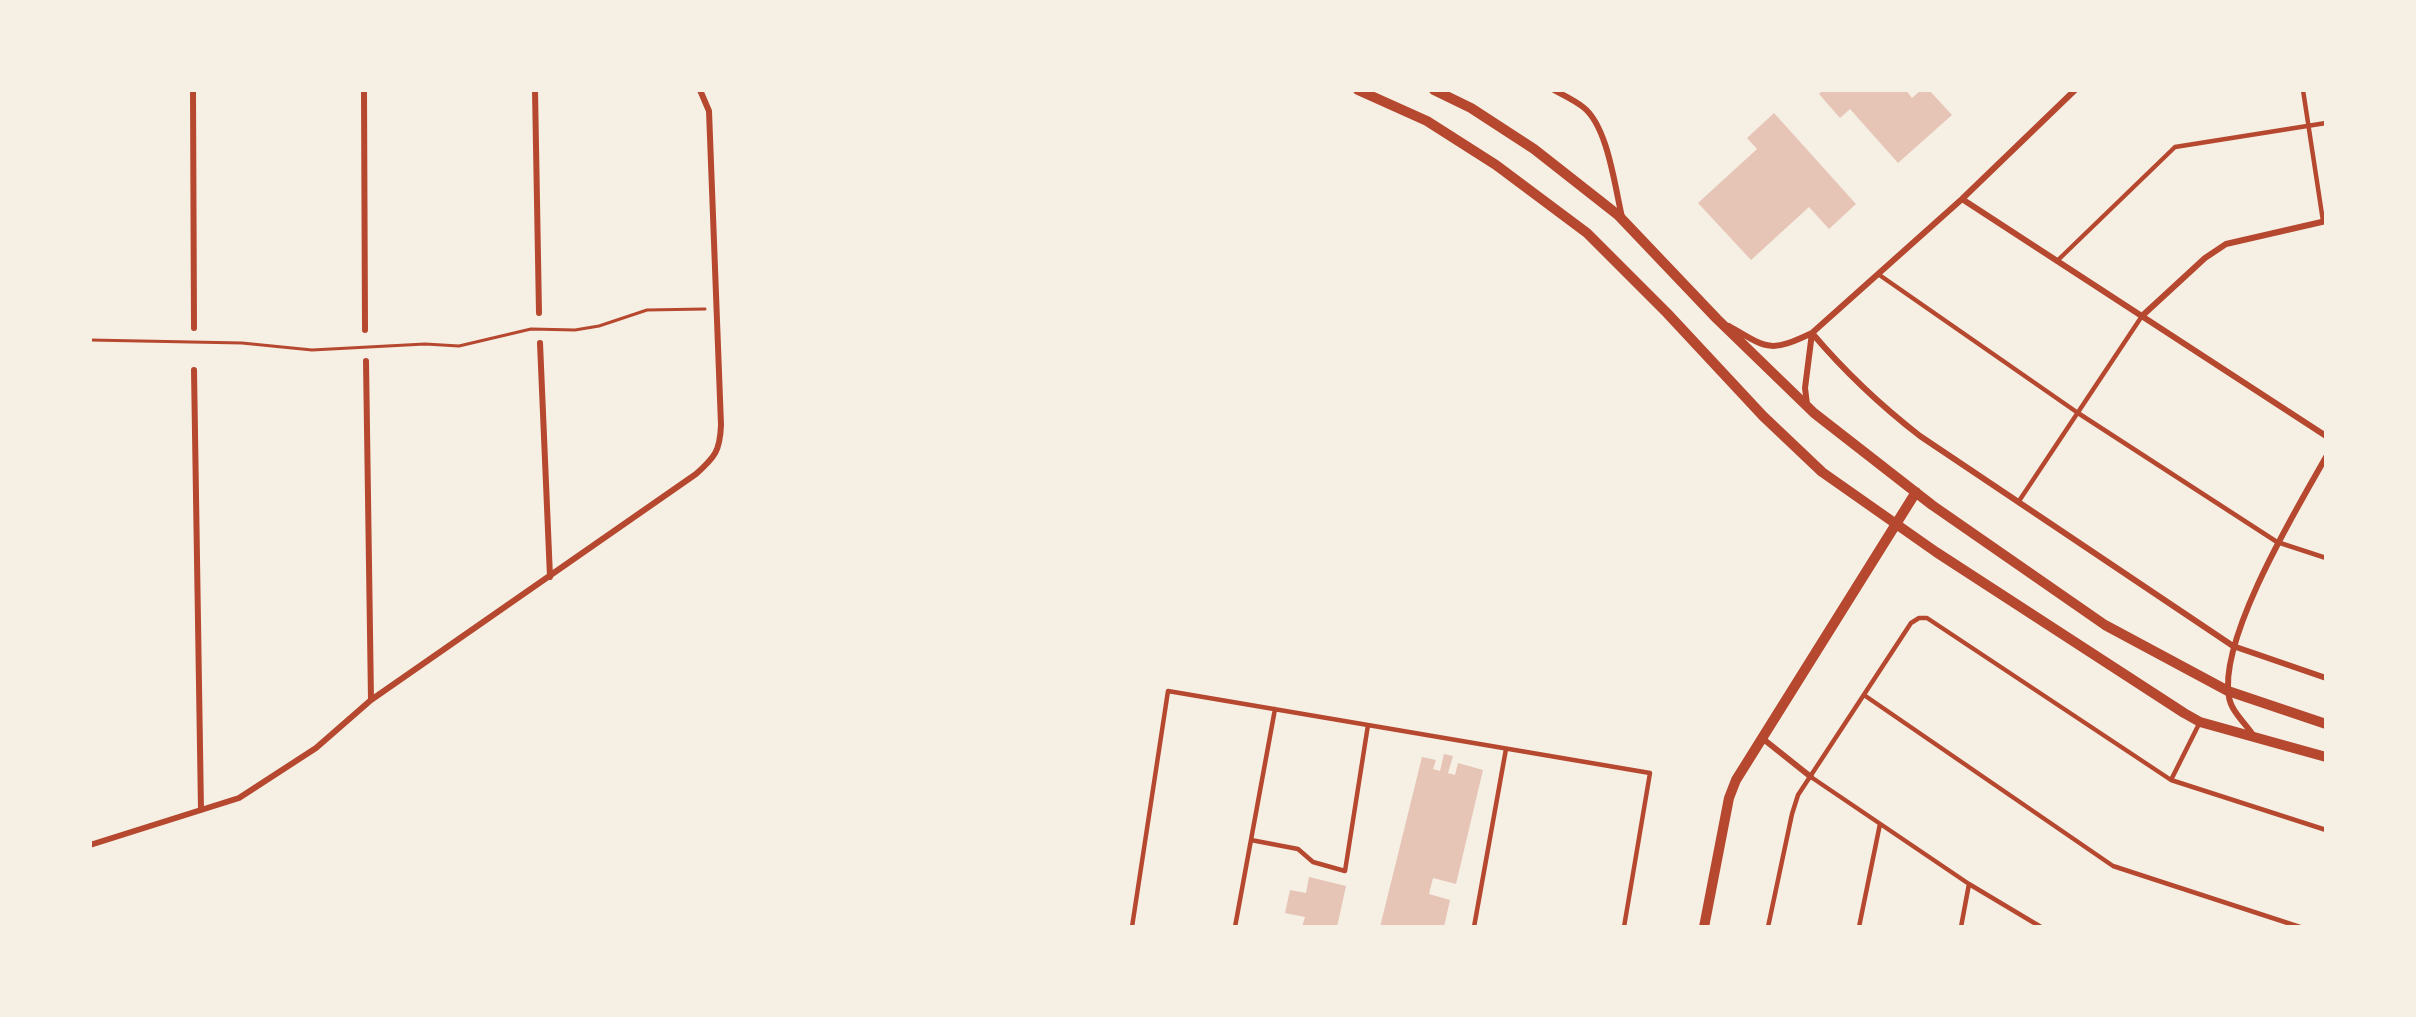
<!DOCTYPE html>
<html>
<head>
<meta charset="utf-8">
<style>
  body { margin:0 }
  #map { position:relative; width:2416px; height:1017px; overflow:hidden; background:#f6efe4; font-family:Lato,sans-serif }
  canvas { display:block }
  .frame { position:absolute; inset:0; border:92px solid #f6efe4; pointer-events:none }
</style>
</head>
<body>
<div id="map">
<canvas width="2416" height="1017"></canvas>
<div class="frame"></div>
</div>
<script>
const g = document.querySelector('canvas').getContext('2d');
g.lineJoin = 'round';
function fillPath(path, color) { g.fillStyle = color; g.fill(path, 'evenodd'); }
function trace(path, color, width, dash) { g.strokeStyle = color; g.lineWidth = width; g.lineCap = dash ? 'butt' : 'round'; g.setLineDash(dash || []); g.stroke(path); }
fillPath(new Path2D(`
  M1823,90H1906L1912,98L1921,90H1929L1952,115L1898,163L1850,109L1840,118L1819,94Z
  M1774,113L1856,204L1829,229L1809,207L1751,260L1698,203L1757,149L1747,138Z
  M1444,754L1453,756L1448,773L1455,775L1458,763L1483,770L1456,884L1433,878L1429,894L1450,900L1444,927H1380L1422,757L1436,760L1433,769L1440,771Z
  M1309,877L1346,886L1337,927H1302L1305,917L1285,913L1290,890L1306,893Z`), '#e6c5b7');
trace(new Path2D(`
  M90,340L242,343L312,350L425,344L459,346L531,329L575,330L599,326L647,310L705,309`), '#b5482f', 3);
trace(new Path2D(`
  M2303,90L2323,221
  M2057,261L2175,147L2326,123
  M1878,274L2078,413L2277,542L2326,558
  M2019,501L2142,316
  M1864,695L2113,866L2300,927
  M1811,777L1969,884L2041,927
  M2171,780L2200,722
  M1251,840L1298,849L1313,862L1345,871L1368,725
  M1132,927L1168,691L1650,773L1624,927
  M1235,927L1275,709
  M1474,927L1506,749
  M1768,927L1792,814L1798,795L1911,623L1919,618H1927L2171,780L2326,830
  M1859,927L1880,824
  M1961,927L1969,884`), '#b5482f', 4.5);
trace(new Path2D(`
  M193,90L194,328
  M364,90L365,330
  M535,90L539,313
  M1554,90C1563,95 1574,100 1583,107C1608,126 1615,188 1622,217
  M1962,199L2326,436
  M2142,316L2205,258L2226,244L2326,221
  M1729,326C1768,349 1770,353 1812,333L1962,199L2075,90
  M1812,333C1845,372 1880,405 1920,436L2233,646L2326,678
  M540,343L550,577
  M194,370L201,810
  M1807,404L1805,388L1812,333
  M371,700L696,474C715,457 720,451 721,425L709,111L700,90
  M2253,735C2245,723 2231,711 2229,697C2218,639 2297,508 2326,457
  M1762,738L1811,777
  M90,845L239,798L316,748L371,700L366,361`), '#b5482f', 6);
trace(new Path2D(`
  M1358,90L1427,121L1496,165L1587,233L1667,313L1763,416L1822,472L1936,552L2184,713L2200,722L2326,757
  M1434,90L1471,108L1534,149L1618,215L1717,319L1814,413L1932,505L2105,625L2228,691L2326,724
  M1704,927L1729,798L1736,780L1916,492`), '#b5482f', 10);
</script>
</body>
</html>
